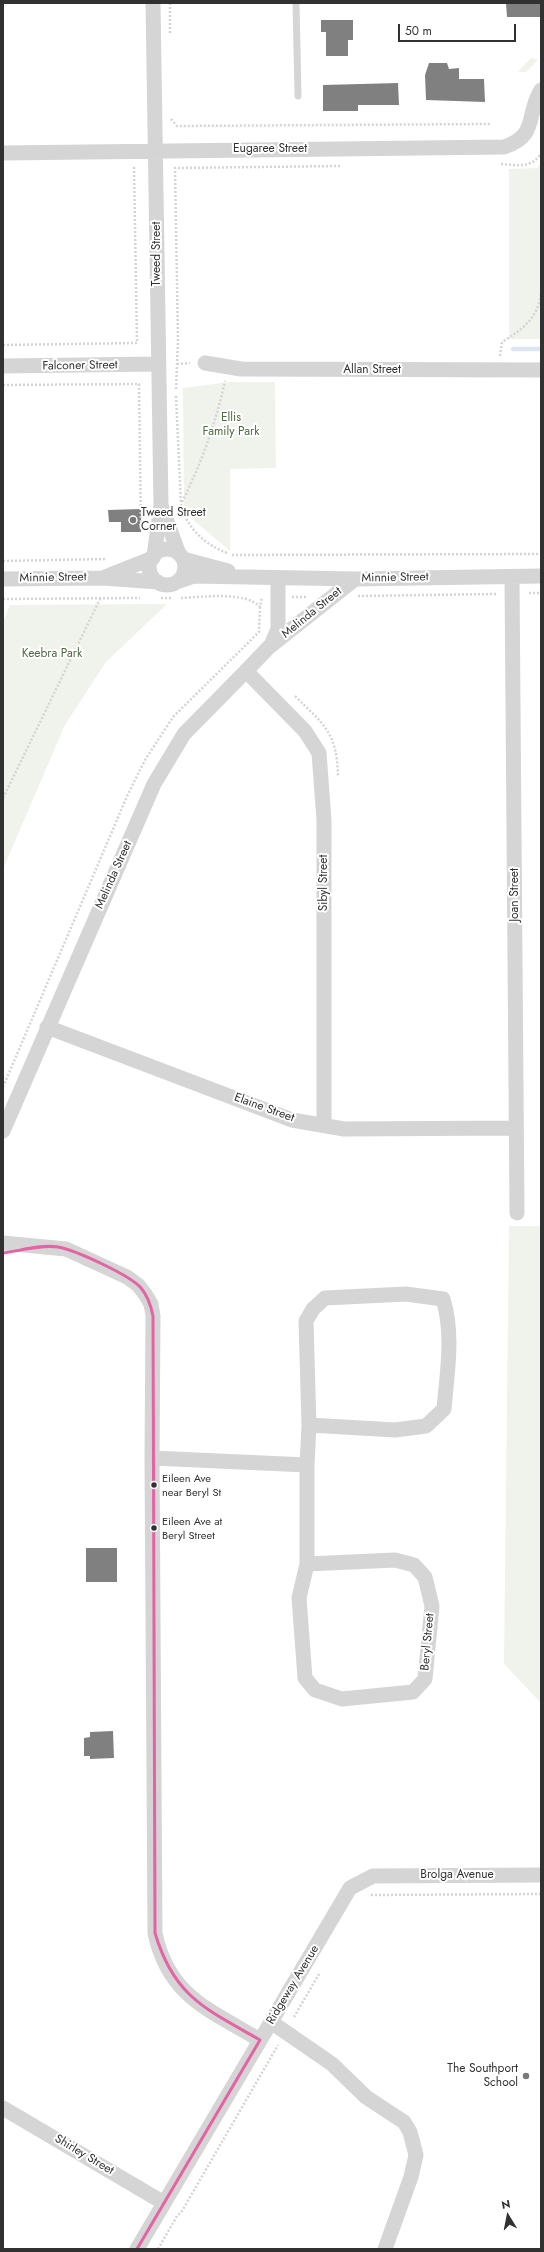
<!DOCTYPE html>
<html>
<head>
<meta charset="utf-8">
<style>
  body { margin:0 }
  #map { position:relative; width:544px; height:2252px; overflow:hidden; background:#fff; font-family:Jost,sans-serif }
  canvas { display:block }
  .frame { position:absolute; inset:0; border:4px solid #313131; pointer-events:none }
  .north { position:absolute; left:488px; top:2196px; width:40px; height:40px; -webkit-text-stroke:3px #fff; paint-order:stroke; rotate:350deg; font-size:11px; font-weight:700; line-height:16px; text-align:center; color:#313131 }
  .north::after { content:''; display:block; margin:auto; width:14px; height:18px; background:#313131; clip-path:polygon(50% 0,100% 100%,50% 72%,0 100%) }
  .scale { position:absolute; left:398px; top:24px; width:118px; height:18px; box-sizing:border-box; border:2px solid #313131; border-top:0; padding-left:5px; font-size:12px; line-height:14px; white-space:nowrap; color:#313131; -webkit-text-stroke:3px #fff; paint-order:stroke }
</style>
</head>
<body>
<div id="map">
<canvas width="544" height="2252"></canvas>
<div class="frame"></div>
<div class="north">N</div>
<div class="scale">50 m</div>
</div>
<script>
const g = document.querySelector('canvas').getContext('2d');
g.lineJoin = 'round';
function fillPath(path, color) { g.fillStyle = color; g.fill(path, 'evenodd'); }
function trace(path, color, width, dash) { g.strokeStyle = color; g.lineWidth = width; g.lineCap = dash ? 'butt' : 'round'; g.setLineDash(dash || []); g.stroke(path); }
function label(font, color, halo, rows, align = 'center') {
  g.font = font + ' Jost,sans-serif'; g.lineWidth = 4; g.setLineDash([]); g.textBaseline = 'middle'; g.strokeStyle = halo; g.fillStyle = color; for (const [text, x, y, turn = 0] of rows) {
    g.save(); g.translate(x, y); g.rotate((+turn || 0) * Math.PI / 180); g.textAlign = isNaN(turn) ? turn : align; if (halo) g.strokeText(text, 0, 0); g.fillText(text, 0, 0); g.restore();
  }
}
fillPath(new Path2D(`
  M531,58L538,60L526,72H518Z
  M541,164V339H509V169L537,168Z
  M230,382H275L276,468L230,469V551L191,518L184,506L183,388Z
  M167,604L106,662L65,725L3,869V622L10,605Z
  M509,1226H541V1703L504,1664Z`), '#eff3ec');
trace(new Path2D(`
  M513,349H541`), '#dde6f0', 4.5);
fillPath(new Path2D(`
  M506,3H541V17H507Z
  M321,20H353V40H348V56H326V32H321Z
  M429,63H447L449,69L459,68V79H484L485,102L426,100L425,75Z
  M398,83L399,105H358V111H323V85Z
  M141,509V532H121V522H109L108,510Z
  M86,1548H117V1582H86Z
  M113,1731L114,1758L90,1759V1756H84V1738L90,1737V1732Z`), '#808080');
trace(new Path2D(`
  M170,3V34
  M171,119L177,126L492,124
  M501,164C517,165 532,169 541,153
  M3,345L137,343L134,168H132
  M500,356L502,342C523,329 537,319 541,294
  M177,364L190,363
  M3,385L139,384L141,529
  M176,389L178,341L175,168L340,166
  M176,396L181,504C186,527 205,545 227,553
  M182,502C201,464 216,423 225,381
  M232,555L541,554
  M3,561L106,559
  M529,593H541
  M358,596L497,594
  M292,597H307
  M161,598H172
  M181,598C202,597 246,591 260,607L262,597
  M3,599L140,598
  M295,696C324,725 337,732 338,776
  M3,798L101,597
  M3,1087L128,794L145,760L173,717L259,632L260,607
  M371,1895L541,1894
  M294,2017L319,1974
  M158,2249L177,2216L182,2211L278,2045`), '#d4d4d4', 2.5, [2, 2]);
trace(new Path2D(`
  M296,3L298,96`), '#d5d5d5', 7);
trace(new Path2D(`
  M153,3L161,505L154,556
  M3,153L504,147C539,135 525,116 541,90
  M205,363L241,369L541,370
  M3,366L157,364
  M161,505L179,554
  M149 567a18 18 0 1 1 36 0a18 18 0 1 1-36 0Z
  M183,559L228,571
  M105,577L153,558
  M512,577L517,1213
  M3,579L103,578L158,582
  M177,582L194,576L355,579L541,576
  M272,643L278,629V578
  M246,671L305,731L319,753L324,820V1124
  M47,1027L292,1120L344,1129L516,1128
  M3,1131L154,784L184,734L246,671L269,647L355,579
  M3,1243L66,1249L127,1277L138,1285L145,1294L151,1304L153,1316L152,1458L155,1933C168,1996 210,2010 260,2040
  M152,1458L307,1465V1564L299,1598L305,1678L315,1690L342,1699L413,1692L425,1679L432,1606L425,1577L414,1565L395,1560L307,1564
  M307,1465L309,1425L306,1321L313,1309L325,1298L406,1294L443,1299C454,1334 447,1373 444,1409L426,1426L395,1430L309,1425
  M271,2022L332,2064L366,2097L404,2122L410,2132L416,2155L411,2177L385,2249
  M3,2108L164,2203
  M137,2249L350,1888L373,1876L541,1875`), '#d5d5d5', 15);
trace(new Path2D(`
  M3,1253C20,1251 41,1244 58,1247C75,1250 130,1275 141,1288C148,1296 151,1306 153,1316L155,1933C174,1997 206,2009 260,2040
  M137,2249L260,2040`), '#e463a4', 3);
for (const [x, y, r, color] of [
  [133,520,4,"#797979"],
  [154,1485,3.5,"#313131"],
  [154,1528,3.5,"#313131"],
  [526,2076,4,"#797979"]
]) { const dot = new Path2D(); dot.arc(x, y, r, 0, 2 * Math.PI); g.fillStyle = color; g.fill(dot); trace(dot, '#fff', 1.5); }
label('11px', '#313131', '#fff', [
  ["Eileen Ave",162,1479],
  ["near Beryl St",162,1493],
  ["Eileen Ave at",162,1522],
  ["Beryl Street",162,1536]
], 'left');
label('12px', '#313131', '#fff', [
  ["Eugaree Street",270,149],
  ["Tweed Street",157,254,-90],
  ["Falconer Street",80,366,-1],
  ["Allan Street",372,370],
  ["Minnie Street",53,578,-1],
  ["Minnie Street",395,578,-1],
  ["Melinda Street",312,613,-39],
  ["Melinda Street",114,875,-66],
  ["Sibyl Street",324,883,-90],
  ["Joan Street",515,895,-90],
  ["Elaine Street",264,1108,20],
  ["Beryl Street",428,1642,-85],
  ["Brolga Avenue",457,1875],
  ["Ridgeway Avenue",293,1985,-59],
  ["Shirley Street",84,2155,31]
]);
label('12px', '#4e6a41', '#fff', [
  ["Ellis",231,418],
  ["Family Park",231,432],
  ["Keebra Park",52,654]
]);
label('12px', '#313131', '#fff', [
  ["Tweed Street",141,513],
  ["Corner",141,527],
  ["The Southport",518,2069,"right"],
  ["School",518,2083,"right"]
], 'left');
</script>
</body>
</html>
